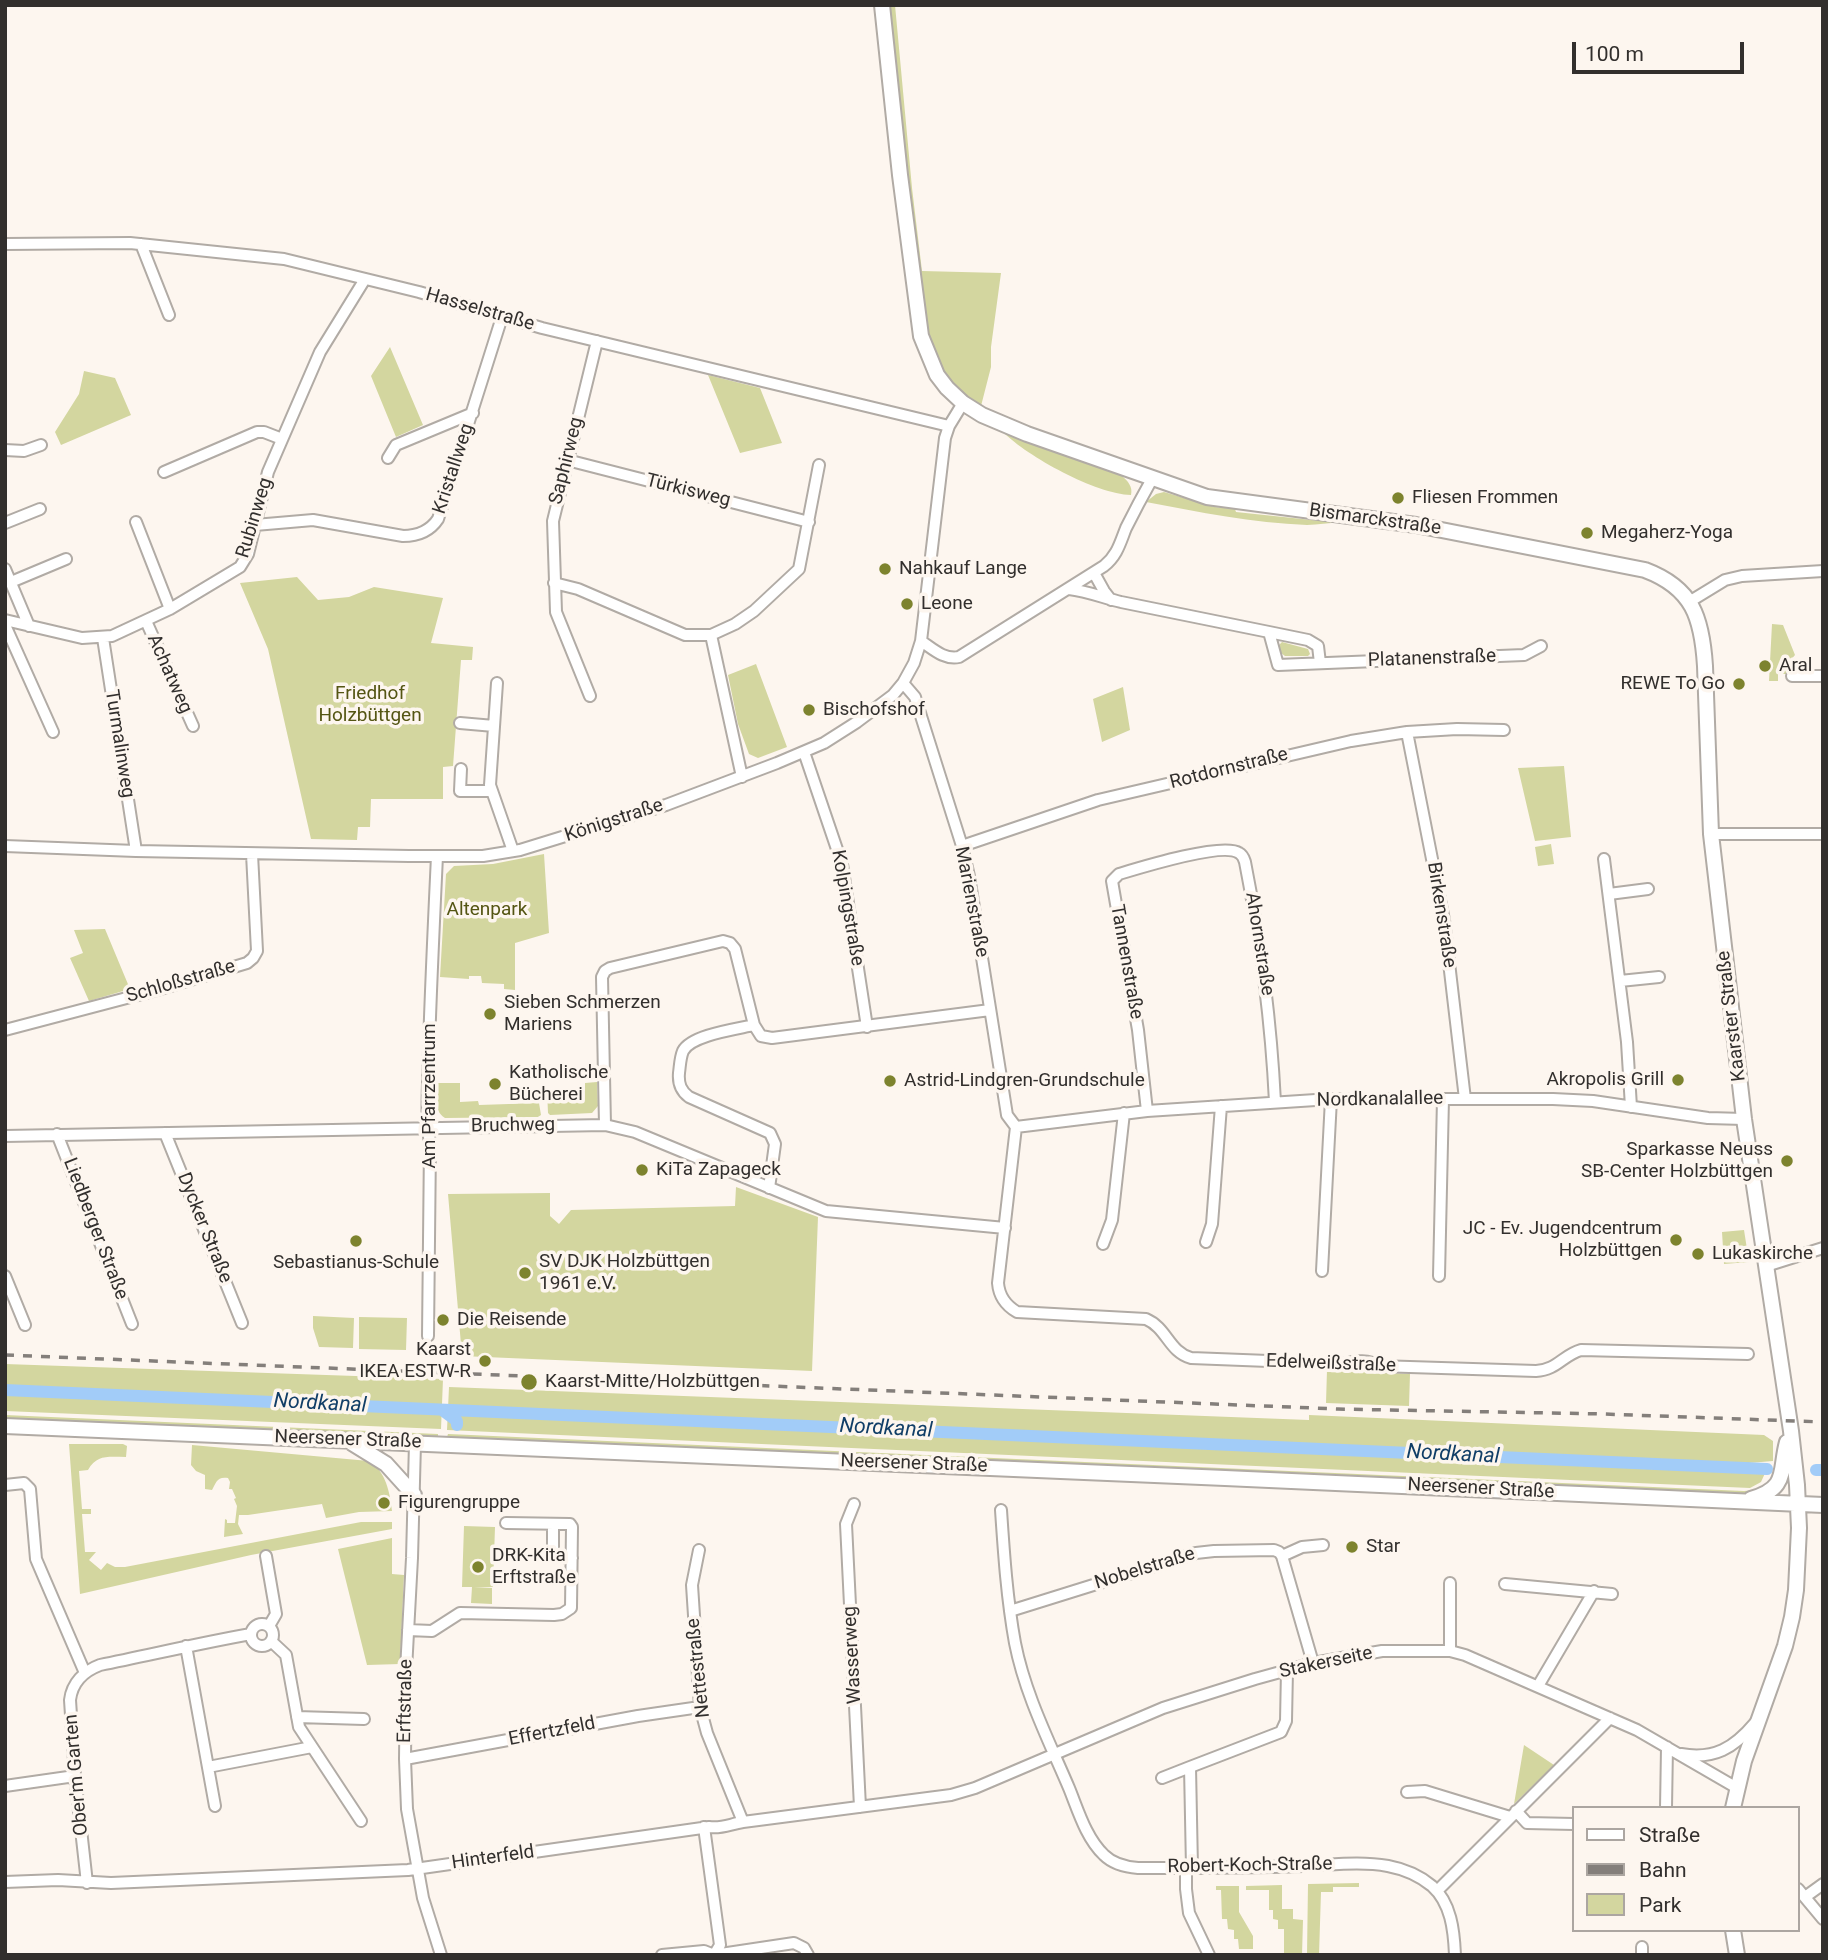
<!DOCTYPE html>
<html>
<head>
<meta charset="utf-8">
<style>
  body { margin:0 }
  #map { position:relative; width:1828px; height:1960px; overflow:hidden; background:#fdf6ef; font-family:Roboto,sans-serif }
  canvas { display:block }
  .frame { position:absolute; inset:0; border:7px solid #322f2d; pointer-events:none }
  .legend { position:absolute; left:1572px; top:1806px; width:228px; height:126px; box-sizing:border-box; background:#fdf6ef; border:2px solid #aca6a1; margin:0; padding:9px 12px; list-style:none; font-size:21px; color:#322f2d }
  .legend li { display:flex; align-items:center; gap:14px; height:35px }
  .legend b { width:35px; border:2px solid #aca6a1 }
  .scale { position:absolute; left:1572px; top:42px; width:172px; height:32px; box-sizing:border-box; border:4px solid #322f2d; border-top:0; padding-left:9px; font-size:21px; line-height:24px; white-space:nowrap; color:#322f2d; -webkit-text-stroke:5px #fdf6ef; paint-order:stroke }
</style>
</head>
<body>
<div id="map">
<canvas width="1828" height="1960"></canvas>
<div class="frame"></div>
<ul class="legend">
<li><b style="height:9px;background:#fff"></b>Straße</li>
<li><b style="height:9px;background:#847f7b"></b>Bahn</li>
<li><b style="height:19px;background:#d3d69f"></b>Park</li>
</ul>
<div class="scale">100 m</div>
</div>
<script>
const g = document.querySelector('canvas').getContext('2d');
g.lineJoin = 'round';
function fillPath(path, color) { g.fillStyle = color; g.fill(path, 'evenodd'); }
function trace(path, color, width, dash) { g.strokeStyle = color; g.lineWidth = width; g.lineCap = dash ? 'butt' : 'round'; g.setLineDash(dash || []); g.stroke(path); }
function label(font, color, halo, rows, align = 'center') {
  g.font = font + ' Roboto,sans-serif'; g.lineWidth = 7; g.setLineDash([]); g.textBaseline = 'middle'; g.strokeStyle = halo; g.fillStyle = color; for (const [text, x, y, turn = 0] of rows) {
    g.save(); g.translate(x, y); g.rotate((+turn || 0) * Math.PI / 180); g.textAlign = isNaN(turn) ? turn : align; if (halo) g.strokeText(text, 0, 0); g.fillText(text, 0, 0); g.restore();
  }
}
fillPath(new Path2D(`
  M888,5H895L912,188L922,271L1001,273L991,347V367L981,406C964,395 949,383 939,365C923,337 922,293 917,261C906,176 897,91 888,5Z
  M390,347L423,425L396,437L371,376Z
  M84,371L115,378L131,415L61,445L55,432L79,394Z
  M708,375L760,388L782,443L740,453Z
  M1003,432L1122,476C1128,481 1133,487 1131,495C1096,494 1028,457 1003,432Z
  M1164,492L1215,507L1235,509L1236,512L1321,521L1322,517L1415,530L1494,547L1492,548L1455,539L1345,523C1332,522 1320,525 1307,525C1253,523 1199,512 1146,502L1156,494Z
  M297,577L318,600L349,597L374,587L443,598L431,643L473,647L472,660H461L453,766L443,767V799H371L370,827H358L357,840L311,839L268,649L240,583Z
  M1772,624L1783,625L1795,655L1789,662L1786,674H1778V681H1769Z
  M1282,642L1308,649L1310,654L1308,656H1285L1281,653L1279,645Z
  M756,664L787,747L758,758L749,754L738,724L728,675Z
  M1123,687L1130,730L1102,742L1093,699Z
  M1564,766L1571,837L1535,841L1518,768Z
  M1551,844L1554,864L1538,866L1535,847Z
  M544,854L549,933L515,943V990L504,989V984L482,983L481,976H469V979L440,977L446,874L454,866L493,864Z
  M105,929L130,989L89,1001L70,958L83,953L74,930Z
  M597,1082L598,1106L592,1113L550,1115L548,1113L547,1090H551V1092H556L557,1094L585,1091V1083Z
  M437,1083H460V1102L478,1101L479,1105L539,1103L541,1115L538,1117L445,1118C433,1110 436,1096 437,1083Z
  M736,1187L818,1217L812,1371L462,1356L448,1194L550,1193V1216L559,1224L571,1210L735,1206Z
  M1744,1230L1749,1262L1724,1264L1722,1232Z
  M313,1316L354,1318L353,1348L319,1347L313,1328Z
  M359,1317L407,1318L406,1350L359,1349Z
  M5,1364L443,1379L441,1429L5,1411Z
  M1327,1370L1410,1374L1409,1406L1326,1403Z
  M449,1387L1309,1420V1415L1764,1435L1773,1441V1461L1749,1463L1309,1445V1451L1766,1471L1761,1482L1750,1488L447,1430Z
  M5,1415L438,1434V1436L5,1418Z
  M448,1434L1744,1491L1756,1490L1765,1484H1769L1758,1492L1742,1495L447,1437Z
  M69,1444H123L127,1446L126,1457C109,1457 97,1454 88,1470L79,1471L82,1509H91V1514H82L85,1552H96L89,1560L101,1570L107,1563L115,1567H125L361,1522H392V1529L251,1555L80,1594Z
  M192,1445L369,1461C386,1471 390,1493 392,1511L359,1512L326,1518L322,1504L248,1515H239L238,1524L243,1534L224,1537L225,1519L227,1520V1523H235L237,1506L234,1499L236,1498L232,1489H229L230,1482L228,1478C217,1476 216,1483 212,1490L205,1489V1475L196,1471L191,1465Z
  M464,1526L495,1527L493,1587H474L492,1588V1604L471,1603L472,1587H462Z
  M392,1538V1574L404,1575L400,1664L367,1665L338,1549Z
  M1524,1745L1554,1765L1514,1804Z
  M1359,1883V1887H1333V1892H1321L1319,1955H1307L1308,1884Z
  M1282,1885V1909H1293V1919L1303,1920L1302,1955H1284V1929H1278V1920L1273,1919V1910H1269V1890H1246V1886Z
  M1216,1886H1239V1912L1253,1936V1949H1239L1238,1939H1234V1930L1228,1929L1227,1919H1222L1221,1890H1216Z`), '#d3d69f');
trace(new Path2D(`
  M5,1390L1767,1469
  M442,1410L457,1421V1425
  M1816,1470H1823`), '#a2ccf8', 12);
const minor = new Path2D(`
  M5,244L130,243L284,259L419,292L542,328L949,426
  M141,244L169,315
  M5,450L24,451L41,445
  M388,458L396,445L473,413
  M567,460L809,522
  M164,472L257,432H264L282,439
  M136,522L170,609
  M5,523L40,509
  M255,525L313,520L403,536C418,536 430,531 438,519L502,317
  M5,569L29,626
  M1094,573L1104,591L1111,600
  M11,582L66,559
  M554,583L578,589L685,635H711L735,624L754,611L799,569L819,465
  M1069,589C1087,591 1104,598 1121,602L1269,632L1278,665L1524,655L1541,646
  M1689,602L1725,580L1742,576L1823,571
  M5,620L82,638L112,636L170,609L240,567L248,554L268,472L320,352L365,279
  M146,621L193,726
  M5,625L53,732
  M1269,632L1308,640L1318,646L1320,663
  M711,635L742,777
  M103,638L136,851
  M921,641C933,649 944,660 959,657L1104,566C1117,556 1120,543 1126,528C1134,512 1143,495 1152,479
  M1792,676H1823
  M497,683L490,785L513,851
  M903,683L915,697L962,846L969,876L1007,1115L1016,1127
  M590,696L556,612L553,521L597,341
  M460,723L494,726
  M1407,732L1444,920L1465,1099
  M804,752L842,864L867,1027
  M461,769L460,791H491
  M1711,834H1823
  M5,846L136,851L409,856H483L520,850L666,805L777,763L824,743L857,722L893,695L903,683L914,663L921,641L945,438L949,426L963,403
  M962,846L1098,800L1351,741L1407,732L1457,729L1504,730
  M1604,859L1627,1042L1631,1107
  M1609,894L1648,889
  M1620,981L1659,977
  M5,1030L157,990L247,963L253,958L257,951L252,854
  M1147,1111L1138,1030L1112,881L1119,874C1139,868 1223,842 1239,853C1243,855 1244,859 1245,862C1261,943 1271,1020 1275,1102
  M605,1125L602,977L605,971L610,968L723,941L730,943L735,949L754,1025
  M1016,1127L998,1283C999,1296 1005,1305 1017,1312L1146,1319C1167,1328 1169,1352 1191,1358L1346,1364C1354,1360 1370,1360 1378,1366L1536,1371C1557,1370 1563,1355 1581,1350L1748,1354
  M1016,1127L1147,1111L1331,1099H1553L1593,1101L1708,1118L1744,1119
  M165,1133L242,1323
  M57,1134L132,1324
  M5,1136L605,1125L635,1132L826,1211L1005,1228
  M769,1188L775,1144L770,1133L689,1097C681,1091 678,1084 679,1073C680,1066 680,1058 683,1051C691,1035 737,1029 754,1025L761,1036L772,1038L990,1010
  M1206,1242L1212,1224L1221,1106
  M1103,1244L1112,1220L1124,1113
  M1766,1266L1823,1248
  M1322,1271L1331,1099
  M5,1276L25,1325
  M1439,1276L1443,1099
  M428,1336L430,1144C425,1113 429,1078 429,1046C431,983 434,920 437,856
  M415,1443L412,1558L406,1670L405,1759L407,1809L423,1898L441,1955
  M5,1485L24,1483L30,1489L36,1559L85,1673
  M854,1504L846,1524L860,1807
  M1001,1510C1004,1555 1007,1599 1015,1643C1025,1694 1049,1741 1069,1788C1078,1810 1086,1838 1104,1855C1113,1864 1125,1867 1138,1868C1193,1868 1248,1868 1303,1866C1332,1865 1360,1861 1388,1866C1404,1869 1420,1876 1432,1886C1451,1903 1454,1930 1455,1955
  M553,1524V1553L554,1556L572,1558
  M699,1550L692,1585L700,1707L707,1733L743,1822
  M266,1556L276,1614L269,1626
  M1282,1556L1302,1547L1323,1545
  M1505,1584L1612,1594
  M1010,1611L1196,1553L1214,1551L1274,1550L1279,1552L1282,1556L1313,1663
  M251 1635a11 11 0 1 1 22 0a11 11 0 1 1-22 0Z
  M408,1630L432,1631L460,1613L554,1615L562,1614L571,1608L572,1527L570,1524L506,1523
  M271,1641L286,1655L299,1727L361,1821
  M186,1646L215,1806
  M1450,1651V1583
  M1538,1686L1594,1591
  M297,1717L364,1719
  M1681,1754C1714,1760 1734,1748 1755,1723
  M405,1759L638,1716L700,1707
  M208,1767L312,1747
  M1162,1778L1190,1767
  M5,1786L75,1776
  M1407,1792L1425,1791L1510,1817
  M1666,1808L1667,1747
  M1516,1811L1527,1823L1574,1824
  M704,1827L720,1945L714,1955
  M1186,1868V1889L1189,1913L1209,1955
  M1192,1868L1190,1767L1281,1732L1286,1721L1287,1670
  M5,1882L58,1880L111,1883L408,1870L709,1827C722,1829 730,1824 743,1822L951,1795L975,1788L1163,1708L1255,1679L1313,1663L1382,1651H1450L1465,1655L1637,1730L1737,1788
  M87,1883L75,1776L70,1700C72,1683 84,1671 100,1665C150,1655 200,1643 251,1634
  M1798,1889L1823,1919
  M1437,1891L1610,1718
  M1805,1897L1823,1884
  M662,1955L704,1951L714,1955L794,1943L804,1948L808,1955
  M1642,1955V1947`);
const major = new Path2D(`
  M882,5L900,175L921,336L937,375L947,388L963,403L982,415L1027,434L1207,497L1416,525L1645,570C1693,588 1702,618 1705,666L1711,834L1744,1119L1791,1431L1797,1485L1799,1528L1796,1590L1792,1617L1785,1646L1744,1761L1733,1808
  M5,1426L1225,1478L1823,1505
  M352,1443L386,1464L414,1495
  M1751,1499C1789,1488 1779,1471 1787,1442
  M1733,1930L1737,1955`);
trace(minor, '#b1aba5', 14);
trace(major, '#b1aba5', 18);
trace(minor, '#fff', 10);
trace(major, '#fff', 14);
trace(new Path2D(`
  M5,1355L1338,1409L1604,1414L1823,1422`), '#847f7b', 3.5, [9, 9]);
for (const [x, y, r, color] of [
  [1398,498,7,"#7d832e"],
  [1587,533,7,"#7d832e"],
  [885,569,7,"#7d832e"],
  [907,604,7,"#7d832e"],
  [1765,666,7,"#7d832e"],
  [1739,684,7,"#7d832e"],
  [809,710,7,"#7d832e"],
  [490,1014,7,"#7d832e"],
  [1678,1080,7,"#7d832e"],
  [890,1081,7,"#7d832e"],
  [495,1084,7,"#7d832e"],
  [1787,1161,7,"#7d832e"],
  [642,1170,7,"#7d832e"],
  [1676,1240,7,"#7d832e"],
  [356,1241,7,"#7d832e"],
  [1698,1254,7,"#7d832e"],
  [525,1273,7,"#7d832e"],
  [443,1320,7,"#7d832e"],
  [485,1361,7,"#7d832e"],
  [529,1382,9,"#7d832e"],
  [384,1503,7,"#7d832e"],
  [1352,1547,7,"#7d832e"],
  [478,1567,7,"#7d832e"]
]) { const dot = new Path2D(); dot.arc(x, y, r, 0, 2 * Math.PI); g.fillStyle = color; g.fill(dot); trace(dot, '#fdf6ef', 2.5); }
label('19px', '#322f2d', '#fdf6ef', [
  ["Hasselstraße",480,310,16],
  ["Saphirweg",567,461,-76],
  ["Kristallweg",454,469,-72],
  ["Türkisweg",688,491,14],
  ["Rubinweg",255,518,-73],
  ["Bismarckstraße",1375,520,8],
  ["Platanenstraße",1432,659,-2],
  ["Achatweg",169,674,66],
  ["Turmalinweg",119,744,81],
  ["Rotdornstraße",1229,769,-14],
  ["Königstraße",614,821,-18],
  ["Marienstraße",971,902,79],
  ["Kolpingstraße",847,908,80],
  ["Birkenstraße",1441,915,81],
  ["Ahornstraße",1259,944,81],
  ["Tannenstraße",1126,962,80],
  ["Schloßstraße",181,982,-16],
  ["Kaarster Straße",1732,1016,-97],
  ["Am Pfarrzentrum",430,1096,-90],
  ["Nordkanalallee",1380,1100,-1],
  ["Bruchweg",513,1126,-1],
  ["Dycker Straße",204,1228,68],
  ["Liedberger Straße",95,1229,69],
  ["Edelweißstraße",1331,1364,2],
  ["Neersener Straße",348,1440,2],
  ["Neersener Straße",914,1464,2],
  ["Neersener Straße",1481,1489,3],
  ["Nobelstraße",1145,1569,-17],
  ["Wasserweg",853,1655,-93],
  ["Stakerseite",1326,1663,-12],
  ["Nettestraße",699,1668,-96],
  ["Erftstraße",406,1701,-89],
  ["Effertzfeld",552,1732,-11],
  ["Ober'm Garten",77,1775,-95],
  ["Hinterfeld",493,1858,-8],
  ["Robert-Koch-Straße",1250,1866,-1]
]);
label('19px', '#322f2d', '#fdf6ef', [
  ["Fliesen Frommen",1412,498],
  ["Megaherz-Yoga",1601,533],
  ["Nahkauf Lange",899,569],
  ["Leone",921,604],
  ["Aral",1779,666],
  ["REWE To Go",1725,684,"right"],
  ["Bischofshof",823,710],
  ["Sieben Schmerzen",504,1003],
  ["Mariens",504,1025],
  ["Katholische",509,1073],
  ["Bücherei",509,1095],
  ["Akropolis Grill",1664,1080,"right"],
  ["Astrid-Lindgren-Grundschule",904,1081],
  ["Sparkasse Neuss",1773,1150,"right"],
  ["SB-Center Holzbüttgen",1773,1172,"right"],
  ["KiTa Zapageck",656,1170],
  ["JC - Ev. Jugendcentrum",1662,1229,"right"],
  ["Holzbüttgen",1662,1251,"right"],
  ["Lukaskirche",1712,1254],
  ["SV DJK Holzbüttgen",539,1262],
  ["1961 e.V.",539,1284],
  ["Sebastianus-Schule",356,1263,"center"],
  ["Die Reisende",457,1320],
  ["Kaarst",471,1350,"right"],
  ["IKEA ESTW-R",471,1372,"right"],
  ["Kaarst-Mitte/Holzbüttgen",545,1382],
  ["Figurengruppe",398,1503],
  ["Star",1366,1547],
  ["DRK-Kita",492,1556],
  ["Erftstraße",492,1578]
], 'left');
label('19px', '#545513', '#fdf6ef', [
  ["Friedhof",370,694],
  ["Holzbüttgen",370,716],
  ["Altenpark",487,910]
]);
label('italic 21px', '#113e67', '#fdf6ef', [
  ["Nordkanal",320,1404,3],
  ["Nordkanal",886,1429,3],
  ["Nordkanal",1453,1455,3]
]);
</script>
</body>
</html>
